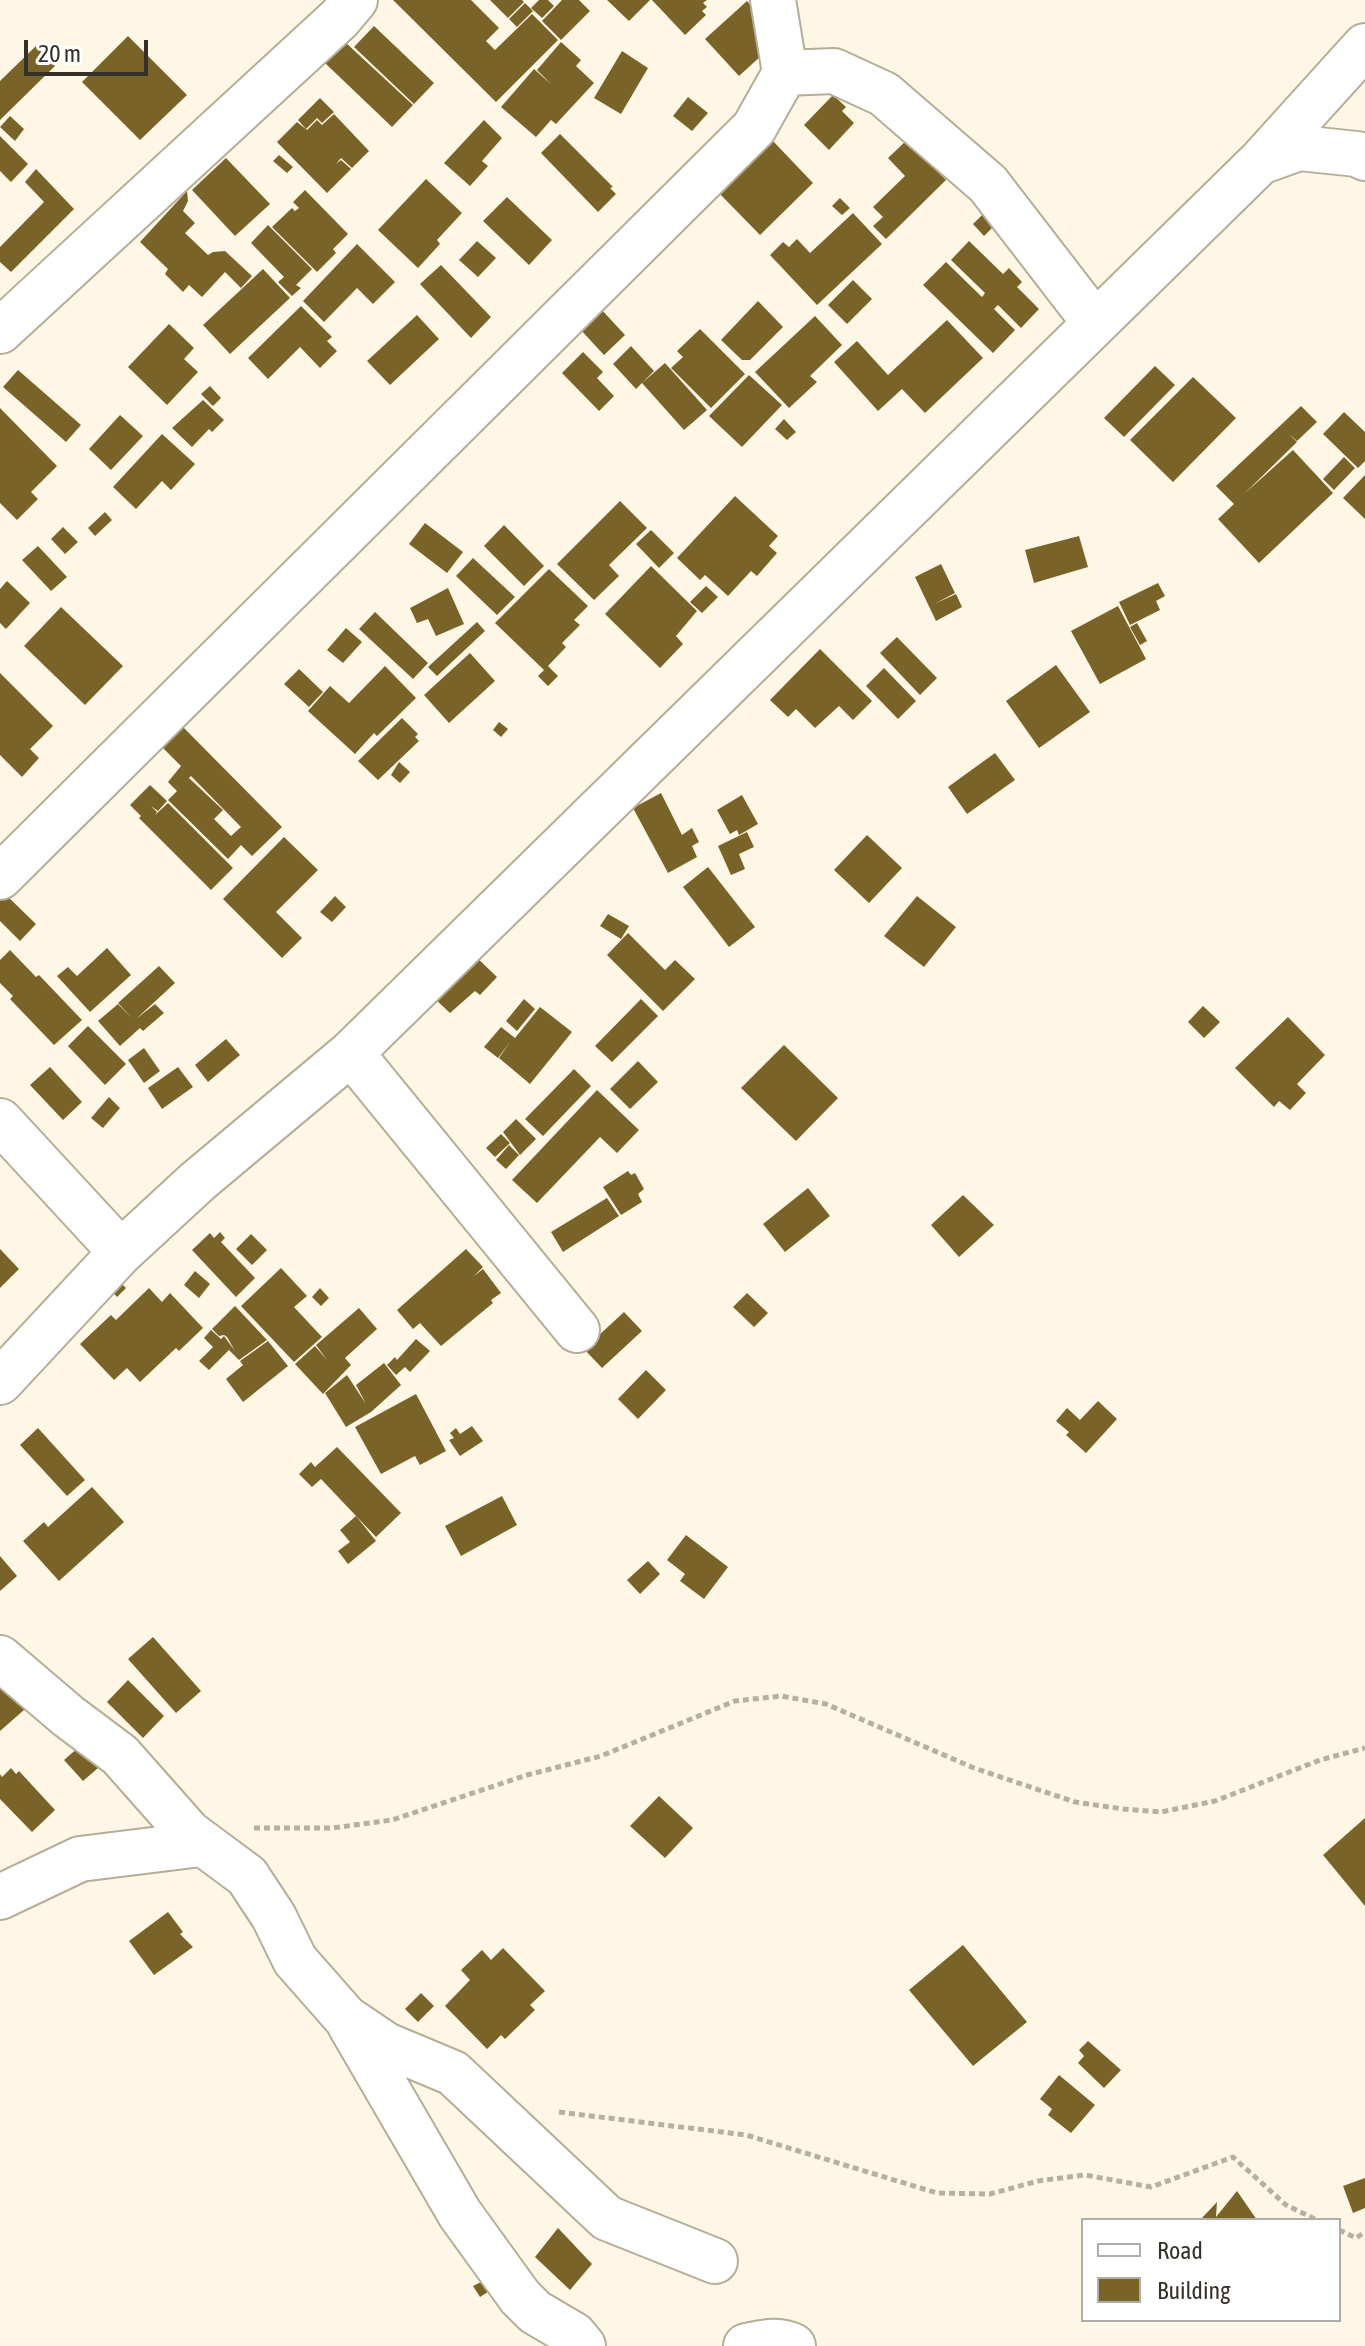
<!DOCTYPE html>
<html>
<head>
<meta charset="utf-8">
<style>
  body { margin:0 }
  #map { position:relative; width:1365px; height:2346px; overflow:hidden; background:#fff7e5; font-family:"Asap Condensed",sans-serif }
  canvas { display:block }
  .legend { position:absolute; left:1081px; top:2218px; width:260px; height:104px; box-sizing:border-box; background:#fff; border:2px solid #aeada9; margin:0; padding:10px 14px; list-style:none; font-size:24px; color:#353129 }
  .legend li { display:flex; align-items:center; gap:16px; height:40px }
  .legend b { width:40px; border:2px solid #aeada9 }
  .scale { position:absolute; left:24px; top:40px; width:124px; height:36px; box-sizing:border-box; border:4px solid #353129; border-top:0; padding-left:10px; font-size:24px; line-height:28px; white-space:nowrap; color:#353129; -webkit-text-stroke:6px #fff; paint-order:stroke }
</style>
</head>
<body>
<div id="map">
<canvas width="1365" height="2346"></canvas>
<ul class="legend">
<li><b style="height:10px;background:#fff"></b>Road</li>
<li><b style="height:22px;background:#7a6328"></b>Building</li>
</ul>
<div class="scale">20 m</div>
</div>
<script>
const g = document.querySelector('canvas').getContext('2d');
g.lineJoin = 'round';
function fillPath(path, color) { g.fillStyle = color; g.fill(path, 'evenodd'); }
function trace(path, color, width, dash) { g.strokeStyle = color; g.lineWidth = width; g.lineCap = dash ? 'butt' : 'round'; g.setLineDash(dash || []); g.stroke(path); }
fillPath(new Path2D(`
  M393,0H471L499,28L486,41L495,50L532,14L558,40L496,102Z
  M490,0H522L524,2L508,18Z
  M539,0H548L554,6L542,18L531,8Z
  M562,0H579L590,11L561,40L542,21Z
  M607,0H650L629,21Z
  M652,0H707L703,3L707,7L702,11L706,15L685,35Z
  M747,1L777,33L774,44L739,76L705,39Z
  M525,3L533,11L517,27L509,19Z
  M374,26L434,83L414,104L354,47Z
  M128,36L187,95L140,140L82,82Z
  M345,42L413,105L392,127L325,63Z
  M561,42L581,60L576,66L594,83L556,124L551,120L536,137L501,107L534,69L552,85L537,70Z
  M36,46L55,66L0,120V81Z
  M622,51L648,68L621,114L594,98Z
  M833,95L846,107L842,111L854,123L829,150L804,125Z
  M688,97L708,113L692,131L673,116Z
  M320,98L334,112L322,123L317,118L306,129L298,120Z
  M334,114L369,151L352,168L341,158L336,164L341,160L351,169L327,193L277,142L297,122L307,130L317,120L322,125Z
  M10,116L24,129L15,141L0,127Z
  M484,120L502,138L482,161L488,166L470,186L444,163Z
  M560,134L613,187L610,188L616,194L598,212L541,153Z
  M0,136L28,164L11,182L0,171Z
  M772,140L813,183L760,235L719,193Z
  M907,140L946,180L886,239L873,226L883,217L873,207L905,176L888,158Z
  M279,155L293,167L287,173L273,161Z
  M226,158L270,204L235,236L192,190Z
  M36,169L74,209L11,272L0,262V247L44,202L25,182Z
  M426,179L462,213L437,240L440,244L418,268L378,230Z
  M305,190L348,234L333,249L336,253L317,272L272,227L292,208L295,211L299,208L293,202Z
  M187,191L188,201L183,211L195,223L185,233L208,255L213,252L225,251L252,276L241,288L225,272L202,297L189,285L183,292L165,274L168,269L140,242Z
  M507,197L552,240L529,265L483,221Z
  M840,198L850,208L842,215L832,206Z
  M853,213L882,244L817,305L770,255L783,242L789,247L797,239L810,253Z
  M982,215L993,227L984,236L973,224Z
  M268,225L312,269L296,285L301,288L292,296L278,282L284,277L251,243Z
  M477,241L496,258L478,277L459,260Z
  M969,241L1003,274L1009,268L1022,282L1017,287L1039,309L1021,328L998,305L994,309L1015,330L993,353L923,285L946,262L982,297L985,293L951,260Z
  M357,244L395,282L373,304L357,288L324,322L303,301Z
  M441,265L491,317L471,338L420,284Z
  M263,269L290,298L230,354L203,325Z
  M853,280L872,299L847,324L828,305Z
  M758,301L783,327L750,360H742L721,340Z
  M301,306L332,337L327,341L337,351L320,368L300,347L268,379L248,358Z
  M600,308L625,335L604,355L579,328Z
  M417,315L439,339L390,385L367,361Z
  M815,316L842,345L810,376L817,382L789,408L755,372Z
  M947,320L983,358L925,413L902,389L878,411L834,362L857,341L888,375Z
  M169,324L194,348L184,359L198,372L167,405L128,367Z
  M700,329L745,374L711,408L671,368L683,357L677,351Z
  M631,346L654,371L636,389L613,364Z
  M583,352L603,372L597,378L614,396L599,411L562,373Z
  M665,363L707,410L684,430L642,383Z
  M1155,366L1175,385L1124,437L1104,418Z
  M18,370L81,425L66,442L3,387Z
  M749,375L782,405L742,447L709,416Z
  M1193,377L1236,418L1173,482L1130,440Z
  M210,386L221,398L213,406L201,394Z
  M203,400L224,420L212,432L209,429L192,447L172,428Z
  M1301,406L1317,422L1297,441L1289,434L1297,442L1244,494L1293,450L1333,493L1259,563L1218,519L1234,504L1216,486Z
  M0,408L57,466L31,492L38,499L17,520L0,503Z
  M1344,412L1365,432V461L1358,468L1323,434Z
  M120,415L143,436L111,470L89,449Z
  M784,419L796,432L787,440L775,429Z
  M162,434L195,464L171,490L162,481L136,509L113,487Z
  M1344,457L1355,468L1334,490L1323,479Z
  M1365,475V519L1343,498Z
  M735,496L778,536L769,546L777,553L757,576L751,571L728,596L705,575L700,580L677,558Z
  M620,501L647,528L609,565L619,576L594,600L557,564Z
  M105,512L112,520L95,536L88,528Z
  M425,523L463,552L447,573L409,544Z
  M504,525L544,566L524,586L484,546Z
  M63,527L78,542L65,554L51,539Z
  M651,530L674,553L659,568L636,544Z
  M1079,536L1088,567L1034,583L1025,550Z
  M38,546L67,577L51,591L22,560Z
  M473,558L515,597L497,615L456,576Z
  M941,564L955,593L934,604L956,594L962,607L936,621L915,577Z
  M651,566L697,611L676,636L683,644L660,668L605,614Z
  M549,569L588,606L574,620L580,625L562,643L566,647L548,666L558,676L548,686L538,676L544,670L495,623Z
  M7,581L30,603L6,629L0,623V589Z
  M1158,583L1165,596L1156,601L1160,610L1130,625L1119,602Z
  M706,586L718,597L702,613L690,602Z
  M448,588L464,624L436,636L428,619L417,623L410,608Z
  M1118,606L1146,659L1100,684L1071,631Z
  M61,607L123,666L85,705L24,646Z
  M375,612L428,663L413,679L359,629Z
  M477,622L485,631L437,676L428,667Z
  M1137,623L1147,641L1140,645L1130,627Z
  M346,628L362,642L343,663L327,650Z
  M897,637L937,678L920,695L880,653Z
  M820,649L872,701L853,720L839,706L815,728L796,709L788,717L770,700Z
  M470,653L495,681L449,723L424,695Z
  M1056,665L1090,712L1039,748L1006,701Z
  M385,666L416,698L377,736L374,733L355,754L308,711L330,686L349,703Z
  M884,668L916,701L898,719L866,686Z
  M299,669L323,692L309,707L284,684Z
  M0,673L53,726L30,749L39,758L22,777L0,755Z
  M402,718L418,734L415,737L419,741L378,780L358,761Z
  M499,722L508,729L501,737L493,730Z
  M181,725L282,827L252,856L241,845L228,859L168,800L177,791L168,782L181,766L160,745ZM191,776L241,827L231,836L214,819L223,810L189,778Z
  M995,753L1015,780L967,814L948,787Z
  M399,762L410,772L400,783L391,775Z
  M150,785L167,801L158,811L151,806L157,812L155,815L168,803L233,868L211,890L139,818L141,816L130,805Z
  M661,793L682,835L692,828L699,842L692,846L697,857L668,873L633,808Z
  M742,795L758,824L739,835L737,830L730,834L717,810Z
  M747,832L754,847L739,854L745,869L731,875L718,846Z
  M867,835L902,868L869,903L834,870Z
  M284,837L318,870L276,912L302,938L282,958L223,899Z
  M708,867L755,927L729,947L683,887Z
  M5,894L36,924L20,941L0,921V899Z
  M335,896L346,907L332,922L320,912Z
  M917,896L956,927L924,967L884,936Z
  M608,914L629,926L621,939L600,926Z
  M628,933L665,970L675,960L695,979L663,1011L607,955Z
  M107,948L131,975L90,1012L57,976L68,967L77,976Z
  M10,950L36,977L39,975L82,1020L54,1045L10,999L13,996L0,983V960Z
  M470,951L497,977L480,995L475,991L450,1013L434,998Z
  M159,966L175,983L136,1019L155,1004L164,1013L143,1031L140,1028L120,1046L98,1021L118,1004L132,1018L118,1003Z
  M524,999L535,1009L517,1031L506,1021Z
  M641,999L658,1016L612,1062L595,1046Z
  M1203,1006L1220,1022L1204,1038L1188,1022Z
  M540,1007L572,1032L530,1084L499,1058L510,1042L498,1058L484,1047L501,1027L515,1038Z
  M1288,1017L1325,1055L1297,1084L1306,1093L1290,1110L1279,1101L1274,1107L1235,1068Z
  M88,1026L126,1064L105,1085L68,1046Z
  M226,1039L240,1055L208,1082L195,1065Z
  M784,1045L838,1098L796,1141L741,1088Z
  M144,1048L160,1071L144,1083L128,1060Z
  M638,1061L658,1082L630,1109L610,1089Z
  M50,1067L82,1102L63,1120L30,1085Z
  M178,1067L193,1087L162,1109L148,1088Z
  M574,1069L591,1086L543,1136L525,1119Z
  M597,1090L639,1130L617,1153L600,1137L537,1203L512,1180Z
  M109,1097L120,1108L103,1128L91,1118Z
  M516,1119L536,1139L520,1155L503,1132Z
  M501,1134L510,1143L495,1157L486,1148Z
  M509,1145L519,1155L506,1169L496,1160Z
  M628,1171L631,1175L635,1173L644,1189L638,1194L642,1202L621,1215L603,1187Z
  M808,1188L830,1216L785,1252L763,1224Z
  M963,1195L994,1225L959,1257L931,1225Z
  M607,1198L619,1216L563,1252L551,1232Z
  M220,1232L225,1238L221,1242L255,1278L236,1297L192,1250L210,1233L214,1238Z
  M251,1234L267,1250L252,1265L236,1249Z
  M0,1249L19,1269L0,1288Z
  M466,1249L483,1267L473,1277L483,1269L501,1293L491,1300L493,1303L441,1346L420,1323L413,1329L397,1310Z
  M281,1268L307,1296L294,1307L322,1337L294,1362L241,1306Z
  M195,1271L210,1284L199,1298L184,1285Z
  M119,1281L126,1288L117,1297L110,1289Z
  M149,1288L162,1302L170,1293L203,1328L179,1351L176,1348L140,1382L127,1368L114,1380L80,1344L111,1315L116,1320Z
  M320,1288L329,1298L321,1306L312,1297Z
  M747,1293L768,1313L754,1327L733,1307Z
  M235,1306L267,1340L239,1360L229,1350L209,1370L199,1361L213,1347L204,1338L211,1330L221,1339L224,1336L235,1351L227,1337L224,1335L219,1336L212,1329Z
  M359,1308L377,1329L345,1358L351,1365L323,1394L295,1364L315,1346L327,1360L316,1345Z
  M624,1312L642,1331L602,1368L584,1349Z
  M416,1339L430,1351L410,1372L405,1367L396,1375L387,1365L395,1357L397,1360Z
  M268,1341L288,1366L243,1402L226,1379L243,1365L240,1361Z
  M384,1363L401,1385L371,1412L346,1427L325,1393L347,1375L366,1404L356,1385Z
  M646,1370L666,1390L638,1419L618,1399Z
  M416,1394L446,1451L420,1465L415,1456L381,1474L355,1427Z
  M1098,1401L1117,1419L1086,1453L1066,1435L1069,1432L1056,1421L1067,1408L1080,1420Z
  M472,1426L483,1441L460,1456L449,1440L454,1438L450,1433L456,1428L460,1434Z
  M38,1428L85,1480L67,1496L20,1445Z
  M337,1447L401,1513L376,1537L321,1479L312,1487L299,1474L311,1462L315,1467Z
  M92,1487L124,1522L59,1581L23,1541L44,1522L48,1527Z
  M502,1496L517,1525L461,1556L445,1526Z
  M356,1516L376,1541L348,1564L338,1551L350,1542L340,1530Z
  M686,1535L728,1567L704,1599L680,1581L685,1574L667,1560Z
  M0,1556L17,1576L0,1591Z
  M648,1561L660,1574L640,1594L627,1580Z
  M153,1637L201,1691L176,1713L128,1659Z
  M0,1668L32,1703L0,1731Z
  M128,1680L164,1716L143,1738L107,1702Z
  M79,1747L98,1768L83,1781L64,1760Z
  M11,1768L16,1774L19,1771L55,1810L32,1832L0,1799V1774L2,1777Z
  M659,1796L693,1828L665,1858L630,1826Z
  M1365,1818V1906L1323,1855Z
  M168,1912L183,1932L180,1934L193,1947L154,1975L129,1941Z
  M963,1945L1027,2022L973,2066L909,1990Z
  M503,1948L545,1991L530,2005L535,2010L505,2039L501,2035L487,2049L445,2006L470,1980L461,1970L482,1950L491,1960Z
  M421,1993L434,2006L418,2022L405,2009Z
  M1088,2041L1121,2070L1104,2088L1078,2063L1084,2056L1079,2050Z
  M1059,2075L1095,2105L1071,2133L1048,2115L1052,2109L1040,2099Z
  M1365,2178V2208L1353,2213L1343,2186Z
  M1237,2191L1257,2220H1200L1217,2202L1216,2217Z
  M558,2228L592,2264L570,2290L535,2257Z
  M485,2280L491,2290L480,2297L473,2286Z`), '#7a6328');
const minor = new Path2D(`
  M785,73L834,71L884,94L988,184L1095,323
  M1260,162L1365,46
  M0,331L340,18L355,0
  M0,877L754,128L785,73L773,0
  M351,1053L577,1330
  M0,1121L121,1252L198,1181L351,1053L1260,162L1299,148L1357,154L1365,158
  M0,1382L121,1252
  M0,1658L68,1716L120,1755L189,1833L247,1876L274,1917L295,1960L346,2018L386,2045L453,2073L607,2218L715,2261
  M0,1897L80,1859L201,1844
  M350,2025L460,2214L520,2297L535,2312L574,2335L583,2346
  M746,2346C762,2343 778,2338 793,2346`);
trace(minor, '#b6ad98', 48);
trace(new Path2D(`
  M254,1828H332L392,1820L527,1775L601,1756L735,1701L781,1696L826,1704L974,1768L1075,1802L1123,1809L1161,1812L1215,1801L1320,1760L1365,1748
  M559,2112L746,2135L937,2193L990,2194L1038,2181L1085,2175L1151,2187L1233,2157L1286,2205L1317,2220
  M1339,2230L1356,2238L1365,2232`), '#b7b0a2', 5, [6, 4]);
trace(minor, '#fff', 44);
</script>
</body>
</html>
